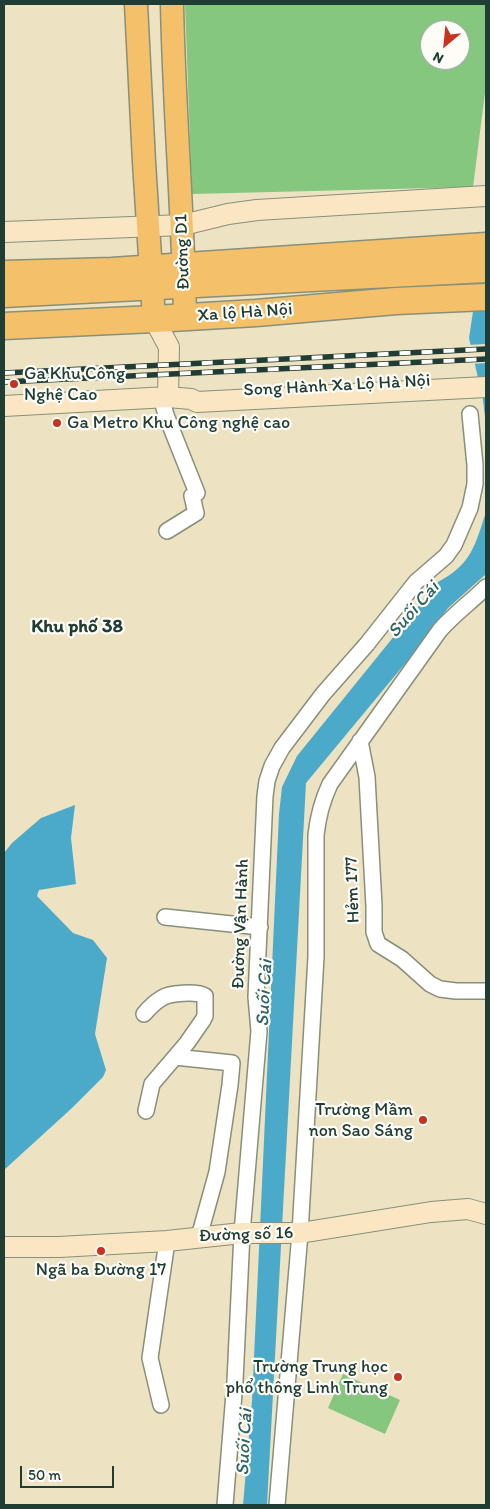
<!DOCTYPE html>
<html>
<head>
<meta charset="utf-8">
<style>
  body { margin:0 }
  #map { position:relative; width:490px; height:1509px; overflow:hidden; background:#ede2c2; font-family:Itim,sans-serif }
  canvas { display:block }
  .frame { position:absolute; inset:0; border:5px solid #1f3d34; pointer-events:none }
  .north { position:absolute; left:420px; top:20px; width:50px; height:50px; box-sizing:border-box; background:#fdfcf7; border:1px solid #a4b0a9; border-radius:50%; rotate:208deg; font-size:14px; font-weight:700; line-height:20px; text-align:center; color:#1f3d34 }
  .north::after { content:''; display:block; margin:auto; width:18px; height:22px; background:#c8321e; clip-path:polygon(50% 0,100% 100%,50% 72%,0 100%) }
  .scale { position:absolute; left:20px; top:1466px; width:94px; height:22px; box-sizing:border-box; border:2px solid #1f3d34; border-top:0; padding-left:6px; font-size:15px; line-height:18px; white-space:nowrap; color:#1f3d34; -webkit-text-stroke:4px #fdfcf7; paint-order:stroke }
</style>
</head>
<body>
<div id="map">
<canvas width="490" height="1509"></canvas>
<div class="frame"></div>
<div class="north">N</div>
<div class="scale">50 m</div>
</div>
<script>
const g = document.querySelector('canvas').getContext('2d');
g.lineJoin = 'round';
function fillPath(path, color) { g.fillStyle = color; g.fill(path, 'evenodd'); }
function trace(path, color, width, dash) { g.strokeStyle = color; g.lineWidth = width; g.lineCap = dash ? 'butt' : 'round'; g.setLineDash(dash || []); g.stroke(path); }
function label(font, color, halo, rows, align = 'center') {
  g.font = font + ' Itim,sans-serif'; g.lineWidth = 4.5; g.setLineDash([]); g.textBaseline = 'middle'; g.strokeStyle = halo; g.fillStyle = color; for (const [text, x, y, turn = 0] of rows) {
    g.save(); g.translate(x, y); g.rotate((+turn || 0) * Math.PI / 180); g.textAlign = isNaN(turn) ? turn : align; if (halo) g.strokeText(text, 0, 0); g.fillText(text, 0, 0); g.restore();
  }
}
fillPath(new Path2D(`
  M185,4H486V85L473,187L192,194ZM430,30H460V60H430Z
  M343,1374L400,1400L385,1434L328,1408Z`), '#85c77f');
fillPath(new Path2D(`
  M486,186V426L483,400L469,338L486,226Z
  M486,512V574L448,608L408,660L306,783L267,1505H243L252,1401L279,814L282,787L297,756L438,582C472,564 475,545 486,512Z
  M75,805L71,838L76,884L39,890L37,896L73,933L93,940L107,958L95,1034L106,1070L103,1077L72,1108L4,1170V853L12,843L41,818Z`), '#4baaca');
fillPath(new Path2D(`
  M486,344V363L472,364L468,345Z`), '#ede2c2');
const street = new Path2D(`
  M161,397L166,415L197,493L192,496L196,513L167,531
  M360,741L367,777L374,906V932L378,944L402,959L430,984L440,989L456,991H486
  M165,917L260,927
  M144,1014C149,1008 155,1002 162,998C169,993 197,991 205,996V1016L203,1020L187,1043L152,1084L146,1111
  M175,1057L232,1063L230,1085L217,1172L199,1237
  M161,1405L150,1358L167,1241
  M225,1505L235,1381L242,1233L259,1031L256,997L265,796L267,781L272,766L282,748L323,694L367,644L416,582L446,556L454,545L470,508L475,484V465L470,414
  M277,1505L300,1233L316,957V835C318,816 322,801 330,784L440,630C454,614 471,602 486,587`);
const secondary = new Path2D(`
  M4,232L183,225L228,214L257,210L486,196
  M154,319L169,347L168,397
  M4,406L168,397L191,399L197,402L486,387
  M4,1247H59L167,1241L242,1233H300L431,1212L468,1209L486,1214`);
const primary = new Path2D(`
  M136,4L144,162L154,319
  M172,4C174,108 183,212 185,317`);
const highway = new Path2D(`
  M4,274L112,271L486,246
  M4,294L486,269
  M4,326L154,319L256,313L396,301L486,297`);
trace(street, '#86907b', 18);
trace(secondary, '#86907b', 22);
trace(primary, '#86907b', 25);
trace(highway, '#86907b', 29);
trace(street, '#fff', 15);
trace(secondary, '#fbe6c3', 20);
trace(primary, '#f4c16a', 22);
trace(highway, '#f4c16a', 26);
const rail = new Path2D(`
  M4,373L486,349
  M4,382L486,359`);
trace(rail, '#1f3d34', 5.5);
trace(rail, '#fdfcf7', 4, [11]);
for (const [x, y, r, color] of [
  [14,384,5,"#c8321e"],
  [57,423,5,"#c8321e"],
  [423,1120,5,"#c8321e"],
  [101,1251,5,"#c8321e"],
  [398,1377,5,"#c8321e"]
]) { const dot = new Path2D(); dot.arc(x, y, r, 0, 2 * Math.PI); g.fillStyle = color; g.fill(dot); trace(dot, '#fdfcf7', 2); }
label('18px', '#1f3d34', '#fdfcf7', [
  ["Đường D1",183,252,-92],
  ["Xa lộ Hà Nội",245,313,-4],
  ["Song Hành Xa Lộ Hà Nội",337,386,-3],
  ["Hẻm 177",353,890,-92],
  ["Đường Vận Hành",241,924,-88],
  ["Đường số 16",246,1235,-2]
]);
label('18px', '#1f3d34', '#fdfcf7', [
  ["Ga Khu Công",24,374],
  ["Nghệ Cao",24,395],
  ["Ga Metro Khu Công nghệ cao",67,423],
  ["Trường Mầm",413,1110,"right"],
  ["non Sao Sáng",413,1131,"right"],
  ["Ngã ba Đường 17",101,1270,"center"],
  ["Trường Trung học",388,1367,"right"],
  ["phổ thông Linh Trung",388,1388,"right"]
], 'left');
label('italic 19px', '#2e6368', '#fdfcf7', [
  ["Suối Cái",414,610,-49],
  ["Suối Cái",265,993,-87],
  ["Suối Cái",245,1442,-87]
]);
label('bold 19px', '#1f3d34', '#fdfcf7', [
  ["Khu phố 38",77,627]
]);
</script>
</body>
</html>
